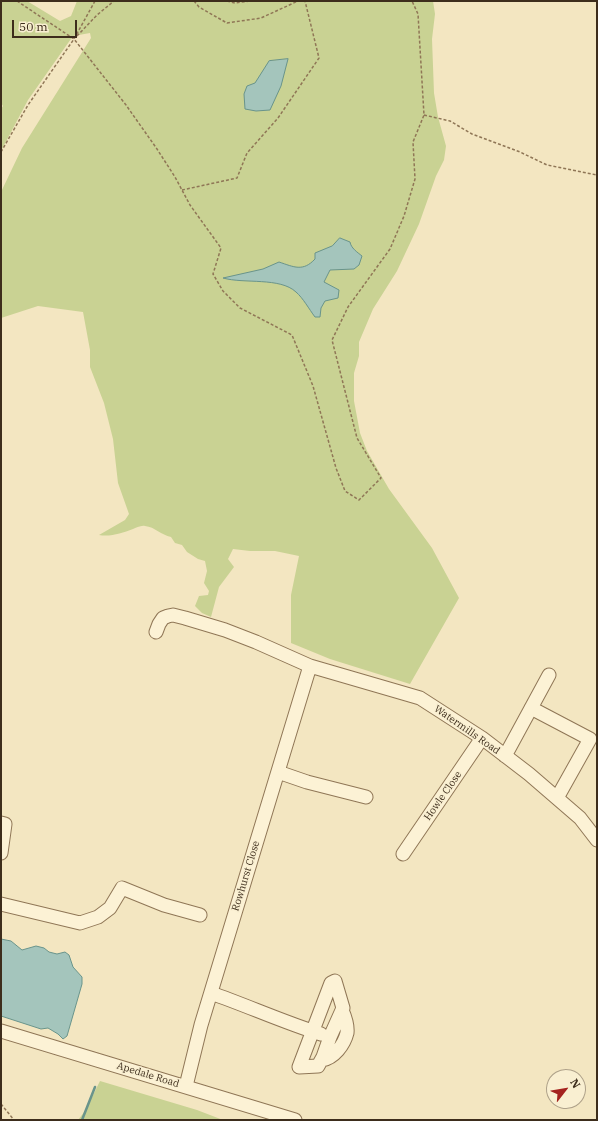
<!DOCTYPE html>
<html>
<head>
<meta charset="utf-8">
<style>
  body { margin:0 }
  #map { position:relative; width:598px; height:1121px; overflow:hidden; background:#f3e6c1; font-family:"IBM Plex Serif",serif }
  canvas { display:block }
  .frame { position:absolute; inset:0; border:2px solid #3d2d1c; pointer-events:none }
  .north { position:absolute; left:546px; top:1069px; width:40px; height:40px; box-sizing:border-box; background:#f9efd1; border:1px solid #aea189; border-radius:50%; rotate:59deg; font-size:11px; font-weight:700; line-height:16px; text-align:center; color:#3d2d1c }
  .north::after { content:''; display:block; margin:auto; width:14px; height:18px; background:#a5231f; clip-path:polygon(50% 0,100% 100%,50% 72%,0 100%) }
  .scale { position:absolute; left:12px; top:20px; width:65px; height:18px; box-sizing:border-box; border:2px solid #3d2d1c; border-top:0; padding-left:5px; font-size:12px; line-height:14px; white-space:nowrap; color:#3d2d1c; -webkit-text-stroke:3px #f9efd1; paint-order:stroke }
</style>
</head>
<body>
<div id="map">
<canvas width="598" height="1121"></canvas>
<div class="frame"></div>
<div class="north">N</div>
<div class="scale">50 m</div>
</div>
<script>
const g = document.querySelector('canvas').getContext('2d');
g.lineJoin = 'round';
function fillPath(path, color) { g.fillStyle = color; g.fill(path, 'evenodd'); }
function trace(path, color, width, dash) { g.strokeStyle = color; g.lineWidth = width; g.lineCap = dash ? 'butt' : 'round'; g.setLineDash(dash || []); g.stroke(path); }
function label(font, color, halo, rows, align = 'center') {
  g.font = font + ' "IBM Plex Serif",serif'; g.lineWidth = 3; g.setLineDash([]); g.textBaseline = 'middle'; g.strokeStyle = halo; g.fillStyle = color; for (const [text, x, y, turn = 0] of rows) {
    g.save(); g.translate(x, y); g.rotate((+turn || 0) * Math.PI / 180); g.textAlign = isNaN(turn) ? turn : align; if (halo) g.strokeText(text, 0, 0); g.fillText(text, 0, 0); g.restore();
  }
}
fillPath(new Path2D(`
  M1,1H27L60,21L71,16L77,1H433L435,14L432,39L434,93L438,117L446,146L444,160L436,176L419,224L397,271L373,309L359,342V356L354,373V401L360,433L367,451L389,489L432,548L459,598L410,684L330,659L291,643V595L299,556L275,551H250L233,549L228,559L234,567L219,587L211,617L202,613L195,606L199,596L208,595L209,591L204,583L207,571L205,561L198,559L187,552L182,545L175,543L171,537C161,535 155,527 145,526C141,525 136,528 133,529C122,533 111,537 99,535L125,520L129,514L118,483L113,439L104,403L90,367V350L83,312L38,306L1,318V192L22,148L91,38L90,33L73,36L28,100L1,151V109L3,106L1,103Z
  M100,1081L197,1110L223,1120H78L85,1111Z`), '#c9d293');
const water = new Path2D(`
  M288,59L281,86L270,110L256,111L245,109L244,94L247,86L255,83L269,61Z
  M340,238L350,242C351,248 357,252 362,256L359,265L354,269L330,270L324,282L339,290L338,298L325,301L321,308L320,317H315C309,309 303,298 296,292C280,277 244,284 223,278L263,269L279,262C294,267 303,272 315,259V253L332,246Z
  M1,939L11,941L22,950L36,946L44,948L49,952L57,954L65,952L69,955L73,967L82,977V984L67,1036L63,1039L58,1034L48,1028L41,1029L1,1016Z`);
fillPath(water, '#a4c5bc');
trace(water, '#69948b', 1);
trace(new Path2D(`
  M82,1120L95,1087`), '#69948b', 2.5);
const minor = new Path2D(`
  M156,632L159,624L163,618L168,616L173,615L185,618L225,630L256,642L310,666L420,698L482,738L529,774L580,818L597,840
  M531,708L590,739L557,798
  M505,756L549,675
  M278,772L307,782L366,797
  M1,823L5,824L1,853
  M403,854L482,738
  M1,904L80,923L98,917L110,908L122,888L164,905L200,915
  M335,981L343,1008L330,1037L323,1057L318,1066L299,1067L331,983Z
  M211,993C248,1006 283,1022 321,1034
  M1,1031L295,1120
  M322,1060C334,1058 344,1045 347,1033C348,1025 345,1017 342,1010
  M186,1086L201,1025L310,666`);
trace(minor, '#8f7656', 15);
trace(new Path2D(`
  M17,1L74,39L126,105L157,149L175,177L190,205L221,248L213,274L223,291L240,308L292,335L313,386L336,468L345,491L359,500L381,478L357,438L332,340L348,307L390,249L404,216L415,179L413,142L424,115L418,14L412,1
  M194,1L199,7L227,23L261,18L298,1
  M227,1L235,3L250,1
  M77,36L97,15L114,1
  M424,115L450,121L472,134L520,152L547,165L597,175
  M1,152L28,105L74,39L95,1
  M182,190L237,178L247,153L278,118L319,58L305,1
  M1,1104L14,1120`), '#8f7656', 1.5, [3, 2]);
trace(minor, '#fcf2d5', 13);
label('10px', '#3d2d1c', '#f9efd1', [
  ["Watermills Road",467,730,35],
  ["Howle Close",443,796,-55],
  ["Rowhurst Close",246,876,-73],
  ["Apedale Road",148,1075,17]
]);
</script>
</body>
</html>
